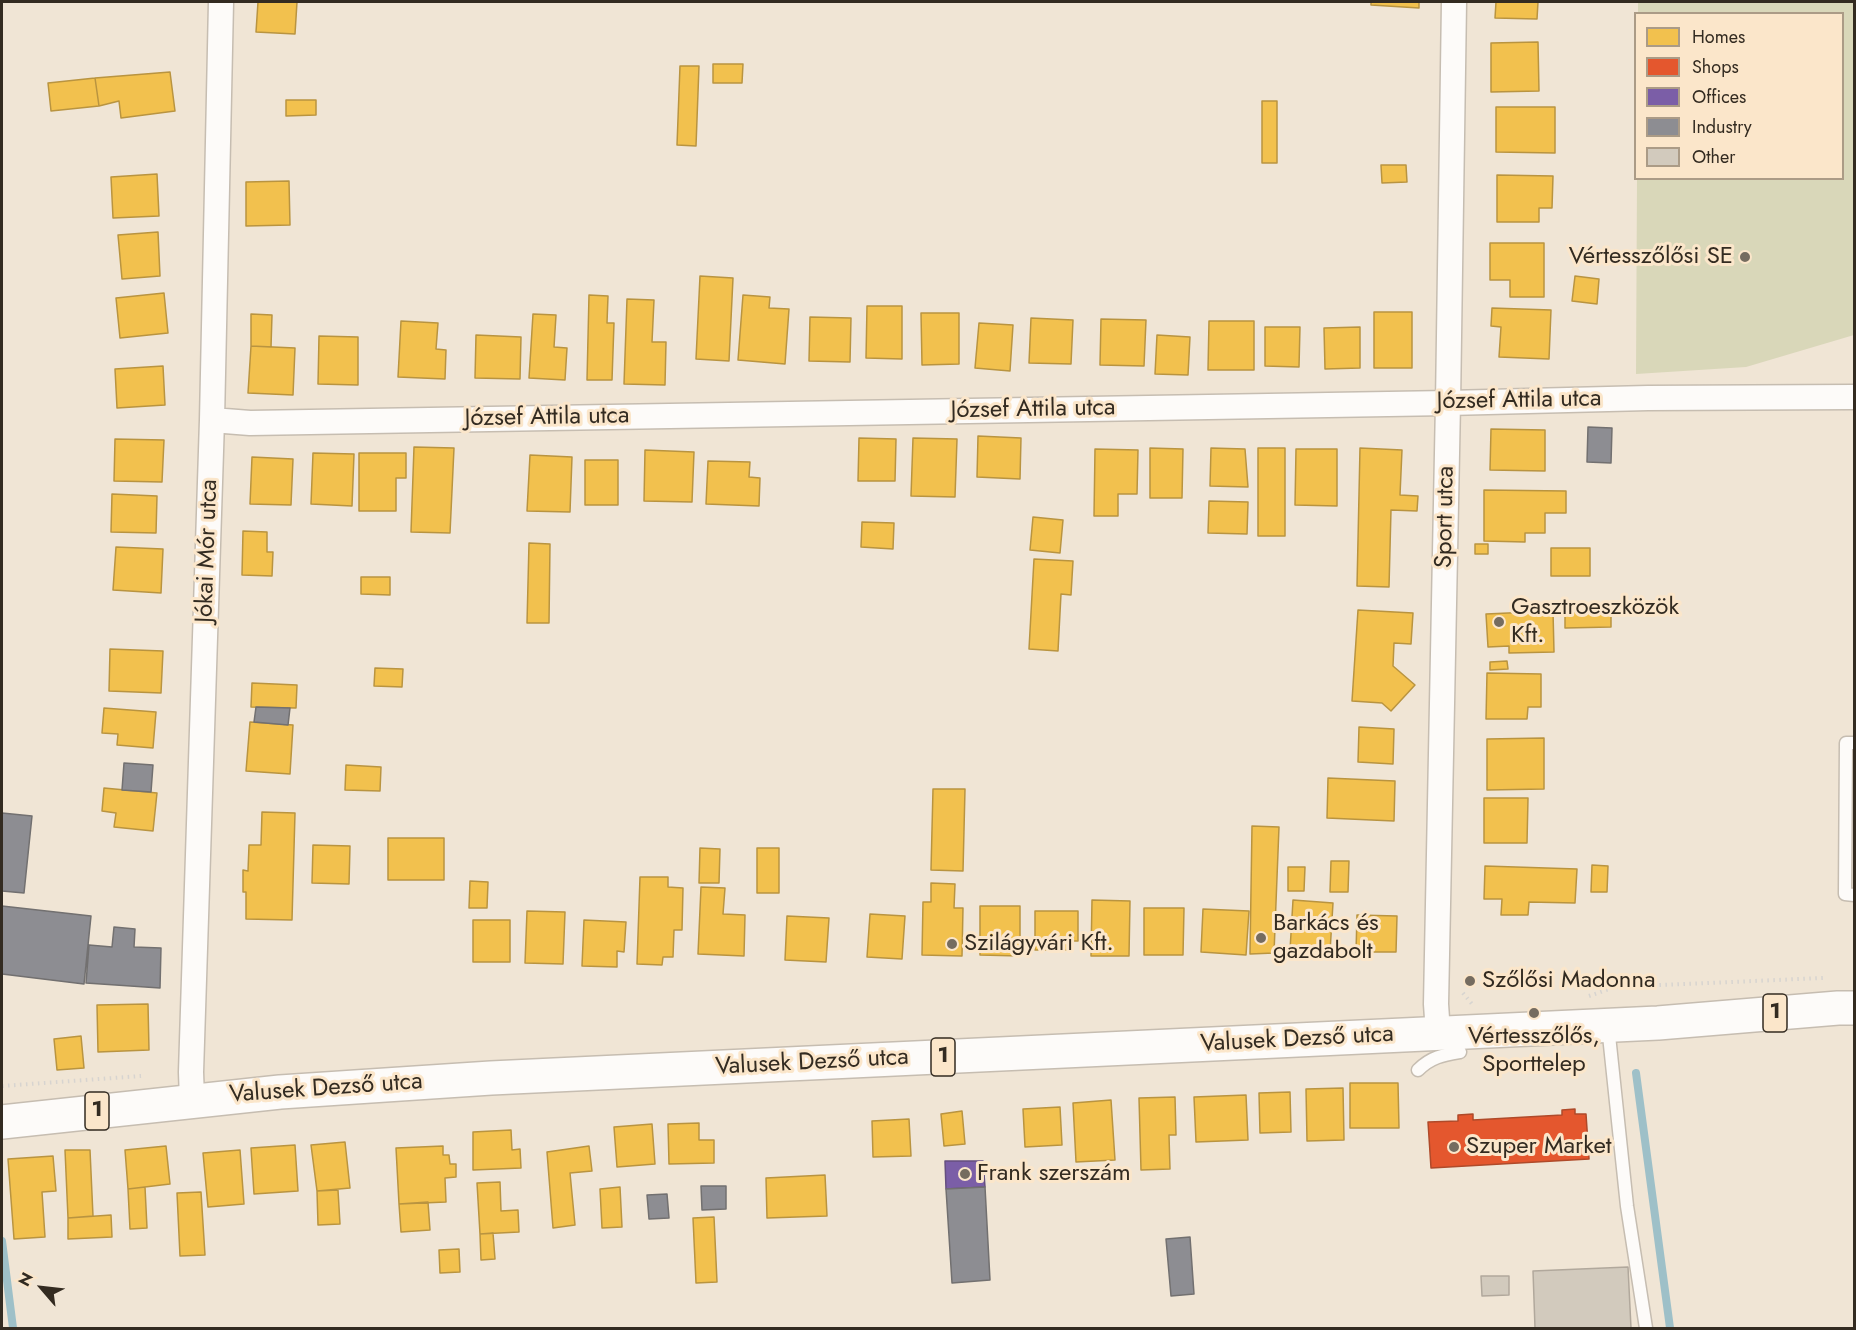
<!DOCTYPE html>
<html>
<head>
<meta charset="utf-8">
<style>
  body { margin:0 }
  #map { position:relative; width:1856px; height:1330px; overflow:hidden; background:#f0e5d5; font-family:Jost,sans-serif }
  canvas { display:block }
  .frame { position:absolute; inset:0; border:3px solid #332b21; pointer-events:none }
  .legend { position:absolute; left:1634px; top:12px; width:210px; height:168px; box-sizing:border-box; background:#fbe6ca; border:2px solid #ab9b86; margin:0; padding:8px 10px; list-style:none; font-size:18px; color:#332b21 }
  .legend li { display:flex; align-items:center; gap:12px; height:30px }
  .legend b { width:30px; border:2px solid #ab9b86 }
  .north { position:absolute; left:12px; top:1258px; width:60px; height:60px; -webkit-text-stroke:4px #fbe6ca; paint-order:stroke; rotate:298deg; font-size:16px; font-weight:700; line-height:24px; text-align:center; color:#332b21 }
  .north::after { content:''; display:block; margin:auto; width:21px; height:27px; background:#332b21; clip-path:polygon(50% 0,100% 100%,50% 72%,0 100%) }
</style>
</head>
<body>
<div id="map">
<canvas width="1856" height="1330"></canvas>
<div class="frame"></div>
<ul class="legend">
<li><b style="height:16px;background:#f2c14e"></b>Homes</li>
<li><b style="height:16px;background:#e4572e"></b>Shops</li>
<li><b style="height:16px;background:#7b5ea7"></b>Offices</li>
<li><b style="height:16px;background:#8d8d92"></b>Industry</li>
<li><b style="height:16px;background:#d2cabd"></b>Other</li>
</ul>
<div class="north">N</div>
</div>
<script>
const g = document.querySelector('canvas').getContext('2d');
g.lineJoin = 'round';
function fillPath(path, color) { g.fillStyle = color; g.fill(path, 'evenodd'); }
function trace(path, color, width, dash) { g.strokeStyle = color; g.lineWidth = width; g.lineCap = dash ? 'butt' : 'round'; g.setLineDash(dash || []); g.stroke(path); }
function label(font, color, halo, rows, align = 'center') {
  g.font = font + ' Jost,sans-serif'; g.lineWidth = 6; g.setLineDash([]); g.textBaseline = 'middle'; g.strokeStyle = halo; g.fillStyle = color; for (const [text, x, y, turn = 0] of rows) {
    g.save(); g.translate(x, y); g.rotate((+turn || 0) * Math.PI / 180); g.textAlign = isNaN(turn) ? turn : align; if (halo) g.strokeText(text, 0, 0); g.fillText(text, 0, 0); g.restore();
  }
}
fillPath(new Path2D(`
  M1638,2H1854V335L1746,367L1636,374L1637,179L1842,178V14L1638,13Z`), '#d9d7b9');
const homes = new Path2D(`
  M258,2H297L295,34L256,32Z
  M1371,2H1419V8L1371,5Z
  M1496,2H1538L1537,19L1495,18Z
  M1538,42L1539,91L1491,92V43Z
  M713,64H743L742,83H713Z
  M680,66H699L696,146L677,145Z
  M170,72L175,111L121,118L119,101L99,106L95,78Z
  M95,78L99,106L51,111L48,83Z
  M286,100H316V115L286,116Z
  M1262,101H1277V163H1262Z
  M1496,107H1555V153L1496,152Z
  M1381,165H1406L1407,182L1382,183Z
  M157,174L159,216L113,218L111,177Z
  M1497,175L1553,176L1552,208H1539V222H1497Z
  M289,181L290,225L246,226V182Z
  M158,232L160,276L122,279L118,235Z
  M1490,243H1544V297H1510V280H1490Z
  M700,276L733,278L729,361L696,359Z
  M1575,276L1599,279L1597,304L1572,301Z
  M164,293L168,333L120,338L116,298Z
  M589,295L608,296L607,323H614L612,380H587Z
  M743,295L770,297L769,308L789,309L785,364L738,360Z
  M627,299L654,300L652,342H666L665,385L624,384Z
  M867,306H902V359L866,358Z
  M1492,308L1551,310L1549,359L1499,357L1501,327L1491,326Z
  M1374,312H1412V368H1374Z
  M921,313H959V364L922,365Z
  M251,314L272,315L271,347L251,346Z
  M533,314L556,315L554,347L567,348L565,380L529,378Z
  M810,317L851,318L850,362L809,361Z
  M1031,318L1073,320L1071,364L1029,363Z
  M1101,319L1146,320L1144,366L1100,365Z
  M401,321L438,323L436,349L446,350L445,379L398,377Z
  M1209,321H1254V370H1208Z
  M979,323L1013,325L1010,371L975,368Z
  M1265,327H1300L1299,367L1265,366Z
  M1360,327V368L1325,369L1324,328Z
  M476,335L521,337L520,379L475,378Z
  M1157,335L1190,337L1188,375L1155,374Z
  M319,336L358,337V385L318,384Z
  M251,346L295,348L293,395L248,393Z
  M163,366L165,405L117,408L115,369Z
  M1491,429L1545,430V471L1490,470Z
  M978,436L1021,438L1020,479L977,477Z
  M859,438L896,439L895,481H858Z
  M913,438L957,439L955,497L911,496Z
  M115,439L164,440L162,482L114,481Z
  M414,447L454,448L450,533L411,532Z
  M1150,448L1183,449L1182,498H1150Z
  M1211,448L1245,449L1248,487L1210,486Z
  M1258,448H1285V536H1258Z
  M1360,448L1402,450L1400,495L1418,496L1417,511L1391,510L1389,587L1357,586Z
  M1095,449L1138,450L1137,494H1118V516H1094Z
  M1296,449H1337V506L1295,505Z
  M645,450L694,452L692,502L644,501Z
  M313,453L354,454L352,506L311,504Z
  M359,453H406V478H396V511H359Z
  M530,455L572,457L570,512L527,511Z
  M252,457L293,459L291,505L250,504Z
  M585,460H618V505H585Z
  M708,461L750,462L749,477L760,478L759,506L706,504Z
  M1484,490L1566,491V513H1545V533H1525V542L1484,541Z
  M112,494L157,496L156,533L111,532Z
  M1209,501L1248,502L1247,534L1208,533Z
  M1033,517L1063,520L1060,553L1030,550Z
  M862,522L894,523L893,549L861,547Z
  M243,531L267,532V552H273L272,576L242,575Z
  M529,543L550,544L549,623H527Z
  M1475,544H1488V554H1475Z
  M116,547L163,549L161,593L113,590Z
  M1551,548H1590V576H1551Z
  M1034,559L1073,561L1071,595L1061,594L1058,651L1029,649Z
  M361,577H390V595L361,594Z
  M1358,610L1413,613L1411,644L1394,643L1393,666L1415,685L1391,711L1382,703L1352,701Z
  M1553,611L1554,652L1509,653V646L1488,647L1486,614Z
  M1611,611V627L1565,628V612Z
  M110,649L163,651L161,693L109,691Z
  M1507,661L1508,669L1490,670V662Z
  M375,668L403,669L402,687L374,686Z
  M1487,673L1541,674V707H1528L1527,719H1486Z
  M252,683L297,685L296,708L251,707Z
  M104,708L156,712L153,748L117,745L118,734L102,733Z
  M250,722L293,725L290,774L246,771Z
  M1359,727L1394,729L1393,764L1358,762Z
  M1544,738V789L1487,790V739Z
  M346,765L381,767L380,791L345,790Z
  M1328,778L1395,781L1394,821L1327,818Z
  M104,788L157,793L153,831L114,827L116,813L102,811Z
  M933,789H965L963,871L931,870Z
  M1484,798H1528L1527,843H1484Z
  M262,812L295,813L292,920L246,919V892H243V870L248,871L249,845H261Z
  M1252,826L1279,827L1274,953L1250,954Z
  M388,838H444V880H388Z
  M313,845L350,846L349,884L312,883Z
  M700,848L720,849L719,883H699Z
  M757,848H779V893H757Z
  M1331,861H1349L1348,892H1330Z
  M1592,865L1608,866L1607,892H1591Z
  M1485,866L1577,869L1575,903L1529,902L1528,915H1501L1502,899H1484Z
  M1288,867H1305L1304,891H1288Z
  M640,877H668V887L683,888L682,930H674L673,957H663L662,965L637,964Z
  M470,881L488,882L487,908H469Z
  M931,883L955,884L954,908H963L962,956L922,955L923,902H931Z
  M701,887L725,888L723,914L745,915L744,956L698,954Z
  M1092,900L1130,901L1129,956H1091Z
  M1293,900L1333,903L1330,952L1290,950Z
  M980,906H1020V956L980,955Z
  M1144,908H1184L1183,955H1144Z
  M1203,909L1249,911L1246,955L1201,952Z
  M527,911L565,912L563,964L525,963Z
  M1035,911H1078V941H1072V950H1035Z
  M870,914L905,916L902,959L867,957Z
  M1357,915L1397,916L1396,952H1356Z
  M787,916L829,918L826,962L785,960Z
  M473,920H510V962H473Z
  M584,920L626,922L624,952L617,951V967L582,966Z
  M148,1004L149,1050L98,1052L97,1005Z
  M81,1036L84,1068L57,1070L54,1039Z
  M1350,1083H1398L1399,1128H1350Z
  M1343,1088L1344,1140L1307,1141L1306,1089Z
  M1290,1092L1291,1132L1260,1133L1259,1093Z
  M1246,1095L1248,1140L1196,1142L1194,1097Z
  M1175,1097L1176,1135H1169L1170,1169L1141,1170L1139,1098Z
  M1111,1100L1115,1160L1076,1162L1073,1103Z
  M1060,1107L1062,1145L1025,1147L1023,1109Z
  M962,1111L965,1144L944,1146L941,1114Z
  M909,1119L911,1156L873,1157L872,1121Z
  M699,1123V1140H714V1163L669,1164L668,1124Z
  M652,1124L655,1164L617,1167L614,1127Z
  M511,1130L512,1150L520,1149L521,1168L473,1170V1132Z
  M345,1142L350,1188L317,1191L311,1145Z
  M295,1145L298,1191L254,1194L251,1148Z
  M166,1146L170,1184L128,1189L125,1150Z
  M443,1146V1155H449L450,1164H456V1177L445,1178L446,1202L399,1204L396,1148Z
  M589,1146L592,1171L570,1173L575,1225L553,1228L547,1152Z
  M65,1150H90L93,1216L68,1218Z
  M240,1150L244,1204L208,1207L203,1153Z
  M53,1156L56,1191L42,1192L45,1237L14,1239L8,1159Z
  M825,1175L827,1216L767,1218L766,1178Z
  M500,1182L501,1211L518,1210L519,1232L480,1234L477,1183Z
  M145,1187L147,1228L130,1229L128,1189Z
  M620,1187L622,1227L602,1228L600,1189Z
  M338,1190L340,1224L318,1225L317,1191Z
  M201,1192L205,1255L180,1256L177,1193Z
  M428,1202L430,1230L401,1232L399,1204Z
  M111,1215L112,1237L68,1239V1218Z
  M714,1217L717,1282L696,1283L693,1218Z
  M493,1233L495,1259L481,1260L480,1234Z
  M459,1249L460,1272L440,1273L439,1250Z`);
fillPath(homes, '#f2c14e');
trace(homes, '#b99440', 1.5);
const shops = new Path2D(`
  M1575,1109V1114H1586L1589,1159L1431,1168L1428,1122L1458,1121V1115L1473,1114V1120L1562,1115V1110Z`);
fillPath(shops, '#e4572e');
trace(shops, '#af4a2a', 1.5);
const offices = new Path2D(`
  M945,1161H983L985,1187L946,1189Z`);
fillPath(offices, '#7b5ea7');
trace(offices, '#654f7f', 1.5);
const industry = new Path2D(`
  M1588,427L1612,428L1611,463L1587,462Z
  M256,707L290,708L288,725L254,722Z
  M124,763L153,765L151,792L122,790Z
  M2,813L32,816L24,893L2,891Z
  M2,906L91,916L84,984L2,974Z
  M114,927L135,929L134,947L161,948L160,988L86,983L89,945L112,947Z
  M701,1186H726V1209L702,1210Z
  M985,1187L990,1280L952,1283L946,1189Z
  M667,1194L669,1218L649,1219L647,1195Z
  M1190,1237L1194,1294L1171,1296L1166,1239Z`);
fillPath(industry, '#8d8d92');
trace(industry, '#727070', 1.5);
trace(new Path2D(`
  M1636,1073L1670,1328
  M2,1241L13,1328`), '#9ec0c8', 8);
const building = new Path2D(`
  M1628,1267L1631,1328H1535L1533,1271Z
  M1481,1276H1509V1295L1482,1296Z`);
fillPath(building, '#d2cabd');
trace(building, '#b1a89c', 1.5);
const service = new Path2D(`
  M1854,743H1846L1845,894L1854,895
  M1608,1026L1627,1206L1646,1328
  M1418,1070C1431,1057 1443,1055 1460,1052`);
const minor = new Path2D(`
  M212,420L250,423L1448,403L1648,398L1854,397
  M1438,1033L1436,1004L1448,403L1454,2
  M192,1100L191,1072L212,420L221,2`);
const primary = new Path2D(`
  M2,1122L280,1092L491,1078L1658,1023L1838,1008H1854`);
trace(service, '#c6bdb1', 15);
trace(minor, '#c6bdb1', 27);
trace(primary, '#c6bdb1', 36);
trace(new Path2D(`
  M1463,993L1472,1004
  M1589,996L1615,987L1823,978
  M2,1086L141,1076`), '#d7d4d0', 4, [1.5, 4.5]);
trace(service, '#fdfbf9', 12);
trace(minor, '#fdfbf9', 24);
trace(primary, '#fdfbf9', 33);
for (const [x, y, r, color] of [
  [1745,257,6,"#756c60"],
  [1499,622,6,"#756c60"],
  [1261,938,6,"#756c60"],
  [952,944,6,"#756c60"],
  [1470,981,6,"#756c60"],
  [1534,1013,6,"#756c60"],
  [1454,1147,6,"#756c60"],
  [965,1174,6,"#756c60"]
]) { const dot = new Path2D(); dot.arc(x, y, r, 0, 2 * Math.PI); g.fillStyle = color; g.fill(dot); trace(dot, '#fbe6ca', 2); }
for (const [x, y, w] of [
  [1775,1013,24],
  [943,1057,24],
  [97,1111,24]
]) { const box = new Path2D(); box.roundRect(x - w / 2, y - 19, w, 38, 4.5); g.fillStyle = '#fbe6ca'; g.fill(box); trace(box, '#332b21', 1.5); }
label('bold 22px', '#332b21', null, [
  ["1",1775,1013],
  ["1",943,1057],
  ["1",97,1111]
]);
label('24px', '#332b21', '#fbe6ca', [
  ["Vértesszőlősi SE",1733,257,"right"],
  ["Gasztroeszközök",1511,608],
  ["Kft.",1511,636],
  ["Barkács és",1273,924],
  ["gazdabolt",1273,952],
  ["Szilágyvári Kft.",964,944],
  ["Szőlősi Madonna",1482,981],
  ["Vértesszőlős,",1534,1037,"center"],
  ["Sporttelep",1534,1065,"center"],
  ["Szuper Market",1466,1147],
  ["Frank szerszám",977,1174]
], 'left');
label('24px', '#332b21', '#fbe6ca', [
  ["József Attila utca",1519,401,-1],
  ["József Attila utca",1033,410,-1],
  ["József Attila utca",547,418,-1],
  ["Sport utca",1446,517,-89],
  ["Jókai Mór utca",208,551,-88],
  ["Valusek Dezső utca",1297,1040,-3],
  ["Valusek Dezső utca",812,1063,-3],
  ["Valusek Dezső utca",326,1089,-4]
]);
</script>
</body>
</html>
